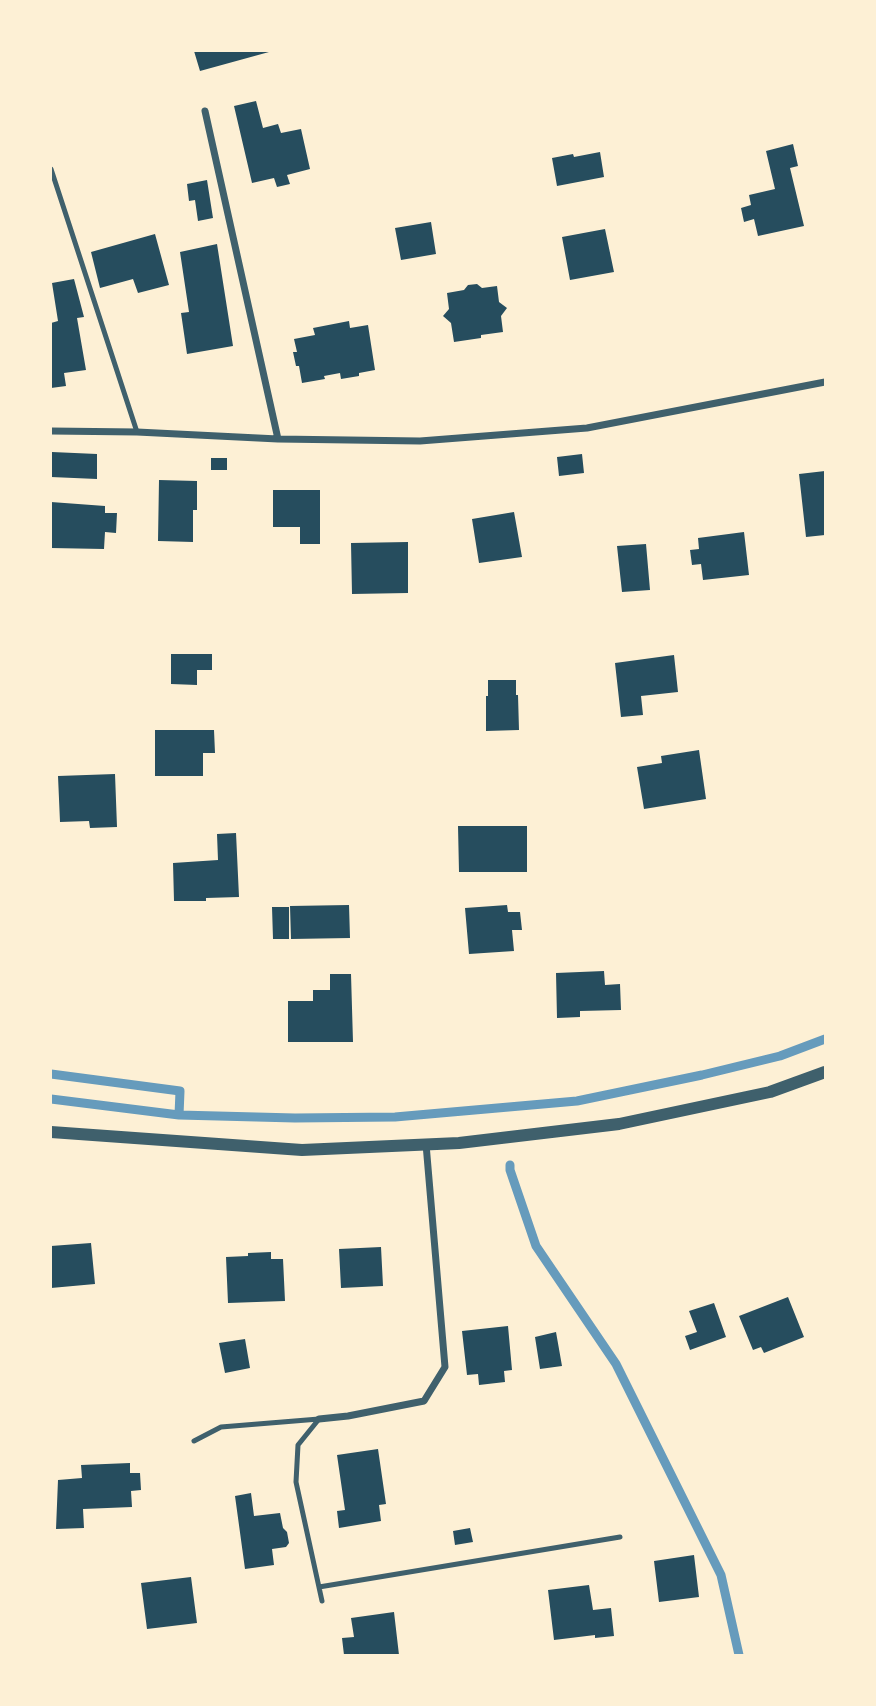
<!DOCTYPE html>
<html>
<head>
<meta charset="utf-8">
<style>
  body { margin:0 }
  #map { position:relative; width:876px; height:1706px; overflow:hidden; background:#fdf0d5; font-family:Roboto,sans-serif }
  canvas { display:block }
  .frame { position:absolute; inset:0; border:52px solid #fdf0d5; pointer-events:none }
</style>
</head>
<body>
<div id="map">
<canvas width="876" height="1706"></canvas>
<div class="frame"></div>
</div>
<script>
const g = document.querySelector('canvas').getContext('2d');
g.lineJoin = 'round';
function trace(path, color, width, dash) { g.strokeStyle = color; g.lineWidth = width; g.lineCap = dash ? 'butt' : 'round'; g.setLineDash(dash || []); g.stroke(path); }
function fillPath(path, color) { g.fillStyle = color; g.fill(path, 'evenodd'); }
trace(new Path2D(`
  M51,1074L180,1091L179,1115
  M51,1099L179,1115L295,1118L395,1117L577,1101L702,1075L780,1056L825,1039
  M510,1165V1170L536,1246L616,1364L721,1575L739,1655`), '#669bbc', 9);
fillPath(new Path2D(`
  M194,51H269V52L200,71Z
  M256,101L263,128L278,124L281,133L301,129L310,169L287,175L290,184L277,187L274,178L252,183L234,106Z
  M793,144L798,166L790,168L804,226L758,236L754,219L744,222L741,208L751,205L749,195L775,189L766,151Z
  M600,152L604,177L557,186L552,158L573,154L574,157Z
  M207,180L213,218L198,221L195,200L189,201L187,184Z
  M431,222L436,254L401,260L395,228Z
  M605,229L614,272L570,280L562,237Z
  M155,234L169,285L138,293L133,279L100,288L91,252Z
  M217,244L233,346L187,354L181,313L189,312L180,252Z
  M74,279L84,317L77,318L86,370L64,373L66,386L51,388V323L58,321L52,283Z
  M477,284L482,288L497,286L499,302L507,308L501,316L503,332L481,335V338L454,342L451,323L443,316L449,309L447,293L464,290L468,285Z
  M349,321L350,328L368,325L375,370L359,373V376L341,379L340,373L324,376L325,379L302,383L299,366H296L293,352H297L294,339L315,335L313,328Z
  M52,452L97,454V479L51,477Z
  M582,454L584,473L559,476L557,457Z
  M211,458H227V470H211Z
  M825,471V535L806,537L799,474Z
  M159,480L197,481V510H193V542L158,541Z
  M273,490H320V544H300V527H273Z
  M51,502L105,506V513H117L116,533L105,532L104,549L51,548Z
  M514,512L522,557L479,563L472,519Z
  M744,532L749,575L703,580L701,564L692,565L690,550L699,549L698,538Z
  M408,542V593L352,594L351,543Z
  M646,544L650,590L622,592L617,546Z
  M171,654H212V670H197V685L171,684Z
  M674,655L678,692L641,696L643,715L621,717L615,663Z
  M488,680H516V695H518L519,730L486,731V696H488Z
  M155,730H214L215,753H203V776H155Z
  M699,750L706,799L644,809L637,767L662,763L661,756Z
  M115,774L117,827L90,828L89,821L60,822L58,776Z
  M458,826H527V872H459Z
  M236,833L239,897L206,898V901H174L173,863L218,860L217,834Z
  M349,905L350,938L291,939L290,906Z
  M507,905L508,912H520L522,930H512L514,951L469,954L465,908Z
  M272,907H289V939H273Z
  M604,971L605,985L620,984L621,1010L580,1011V1017L557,1018L556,973Z
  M330,974H351L353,1042H288V1001H313V990H330Z
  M91,1243L95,1284L51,1288V1246Z
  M381,1247L383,1286L341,1288L339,1249Z
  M271,1252V1259H283L285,1301L228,1303L226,1257L248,1256V1253Z
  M788,1297L804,1337L764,1353L761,1347L753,1350L739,1316Z
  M714,1303L726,1337L690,1350L685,1336L697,1332L689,1311Z
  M508,1326L512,1370L504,1371L505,1382L479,1385L478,1374L467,1375L462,1331Z
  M556,1332L562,1366L540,1369L535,1337Z
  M245,1339L250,1368L225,1373L219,1343Z
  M378,1449L386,1504L379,1505L381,1521L339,1528L337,1511L345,1510L337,1455Z
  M130,1463V1473H140L141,1490L131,1491L132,1507L83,1509L84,1528L56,1529L58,1480L82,1478L81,1465Z
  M251,1493L254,1516L280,1513L283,1528L287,1532L289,1543L286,1547L272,1549L274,1565L245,1569L235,1496Z
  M470,1528L473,1542L455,1545L453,1531Z
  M694,1555L699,1597L659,1602L654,1561Z
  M191,1577L197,1623L147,1629L141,1583Z
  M589,1585L593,1610L611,1608L614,1636L595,1638V1635L554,1640L548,1590Z
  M394,1612L399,1655H344L342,1638L354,1637L351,1618Z`), '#264d5e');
trace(new Path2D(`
  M51,169L137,432
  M319,1419L298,1445L296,1482L322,1601
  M194,1441L221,1427L319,1419
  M319,1587L620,1537`), '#3f606c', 5);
trace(new Path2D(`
  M205,111L278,439
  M51,431L137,432L278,439L420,441L587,428L825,382
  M319,1419L348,1416L424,1401L445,1367L426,1144`), '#3f606c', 7);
trace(new Path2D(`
  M51,1132L302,1150L459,1143L619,1124L770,1092L825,1072`), '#3f606c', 12);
</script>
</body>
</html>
